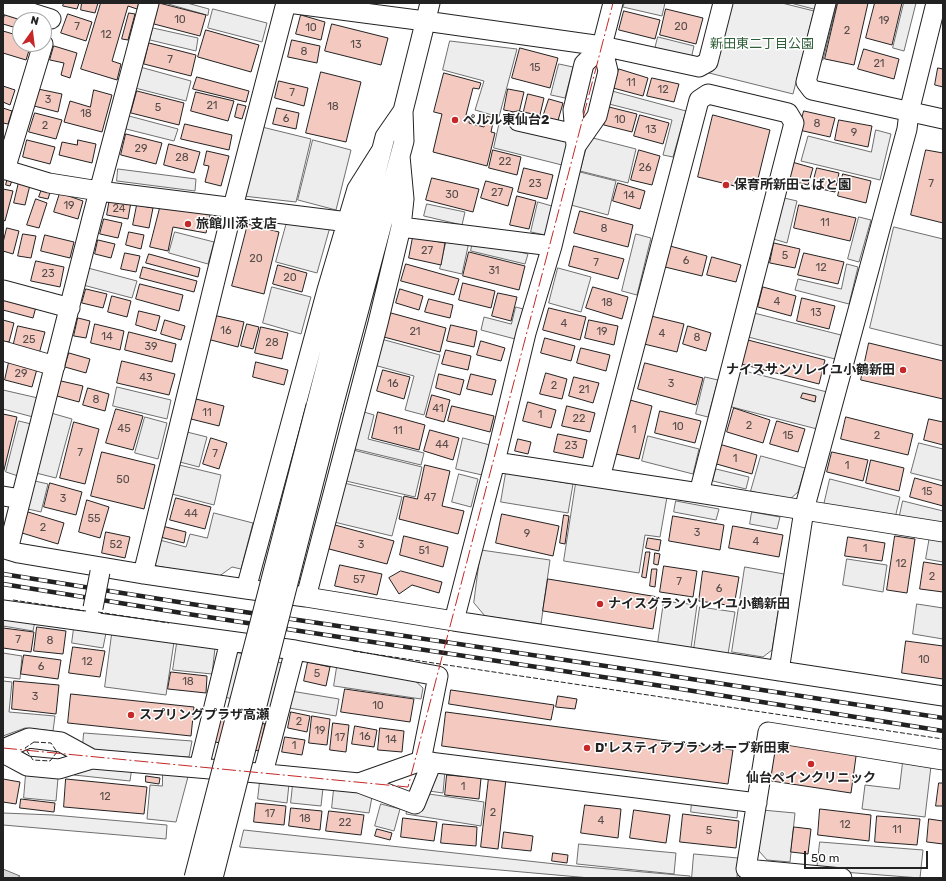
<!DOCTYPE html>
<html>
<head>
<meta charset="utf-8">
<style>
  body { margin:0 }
  #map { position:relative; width:946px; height:881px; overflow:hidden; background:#fff; font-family:Rubik,sans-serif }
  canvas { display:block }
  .frame { position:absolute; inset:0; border:4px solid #222; pointer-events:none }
  .north { position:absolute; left:12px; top:12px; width:40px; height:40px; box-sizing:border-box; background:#fff; border:1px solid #a7a7a7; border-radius:50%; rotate:14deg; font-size:11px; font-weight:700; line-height:16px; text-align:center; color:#222 }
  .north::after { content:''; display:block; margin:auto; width:14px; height:18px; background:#c62828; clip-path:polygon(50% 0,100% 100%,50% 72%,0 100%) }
  .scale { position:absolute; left:804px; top:851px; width:124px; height:18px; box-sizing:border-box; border:2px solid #222; border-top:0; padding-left:5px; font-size:12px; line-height:14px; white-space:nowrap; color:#222; -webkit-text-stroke:3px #fff; paint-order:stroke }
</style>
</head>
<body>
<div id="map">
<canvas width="946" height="881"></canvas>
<div class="frame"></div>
<div class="north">N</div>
<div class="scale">50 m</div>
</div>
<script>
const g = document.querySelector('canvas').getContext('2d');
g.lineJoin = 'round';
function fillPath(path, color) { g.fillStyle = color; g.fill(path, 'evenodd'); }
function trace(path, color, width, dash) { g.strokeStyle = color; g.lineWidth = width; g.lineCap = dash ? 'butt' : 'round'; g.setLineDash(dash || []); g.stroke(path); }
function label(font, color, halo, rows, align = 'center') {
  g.font = font + ' Rubik,"Noto Sans JP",sans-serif'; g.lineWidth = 3; g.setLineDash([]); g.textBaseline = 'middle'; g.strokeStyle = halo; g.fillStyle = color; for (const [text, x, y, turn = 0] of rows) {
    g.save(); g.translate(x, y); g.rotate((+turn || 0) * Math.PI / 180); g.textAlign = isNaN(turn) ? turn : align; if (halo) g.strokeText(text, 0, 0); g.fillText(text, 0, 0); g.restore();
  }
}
const green = new Path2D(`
  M727,3H782L814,11L793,94L709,73Z
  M3,813L53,815L167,825L166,839L3,825Z
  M244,830L574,866L690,876V878H590L240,847Z`);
fillPath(green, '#eee');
trace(green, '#6f6f6f', 1);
const parking = new Path2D(`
  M165,3H187L209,9L208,15Z
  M625,3H665L662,16L623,7Z
  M791,3H816L815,9Z
  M829,3H837L823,60L816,59Z
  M904,3H916L904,51L893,48Z
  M213,9L267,23L262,42L208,28Z
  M153,28L198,38L196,51L150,40Z
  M658,37L694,46L691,59L655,49Z
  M450,41L517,49L499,117L475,110L484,81L443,70Z
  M559,64L573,67L565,98L551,95Z
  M140,67L191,81L186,101L135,88Z
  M612,91L686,111L673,157L663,155L672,120L609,104Z
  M129,116L178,129L174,141L126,129Z
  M500,121L563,137L568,143L562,165L494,148Z
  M262,127L311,139L296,202L243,196Z
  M876,130L891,134L880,180L801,161L808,136L871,152Z
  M593,138L636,149L628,183L580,171L586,148Z
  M313,140L351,150L336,210L298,200Z
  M118,169L196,179L195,191L117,181Z
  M580,172L616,181L608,215L571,205Z
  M780,197L797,201L787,243L770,238Z
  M538,202L552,206L545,235L531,232Z
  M427,204L465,212L462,225L424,216Z
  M859,217L871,220L859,262L848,259Z
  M287,222L330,227L317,273L276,262Z
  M894,227L943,239V346L870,328Z
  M175,232L214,242L208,264L169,253Z
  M636,234L651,238L637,295L622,291Z
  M447,238L469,242L462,274L440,269Z
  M473,240L528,254L525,264L471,251Z
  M847,264L858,267L849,304L795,290L798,279L841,289Z
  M88,268L137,281L132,298L83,285Z
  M558,268L591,277L581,312L549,303Z
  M272,287L311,297L301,334L263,323Z
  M516,307L523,309L515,339L481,330L484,317L511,324Z
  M750,312L841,335L835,359L744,336Z
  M381,339L440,355L424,415L405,410L414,376L374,365Z
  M737,369L827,392L817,429L728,406Z
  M705,377L718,380L708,417L696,414Z
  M117,387L171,400L167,419L113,406Z
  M3,390L38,398L33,417L3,409Z
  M364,412L374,415L368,439L424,453L421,465L355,449Z
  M51,413L72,419L56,478L36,473Z
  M145,417L167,423L158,459L135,453Z
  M19,421L31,424L18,476L6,472Z
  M183,431L207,437L199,467L176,461Z
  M648,436L699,449L693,474L642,461Z
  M463,438L490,445L482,475L456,469Z
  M919,443L943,449V481L911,473Z
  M353,450L422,467L415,497L346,481Z
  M761,456L805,468L798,492L788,501L751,491Z
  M175,464L221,475L214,505L168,493Z
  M716,469L749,477L746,489L713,481Z
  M506,473L573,484L568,513L501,502Z
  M459,474L478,479L471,507L452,502Z
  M830,479L900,497L895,518L824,505Z
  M35,481L48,484L41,512L28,509Z
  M344,483L402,497L392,536L334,522Z
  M576,483L667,497L660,537L645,535L639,573L564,561Z
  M676,501L719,509L716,520L674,512Z
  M903,501L943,511V525L899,519Z
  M752,512L780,517L777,529L750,524Z
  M214,513L253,523L241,569L232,567L218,577L157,566L151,560L156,539L186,547L190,534L207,538Z
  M930,536L943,539V562L926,559Z
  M481,550L550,560L541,624L485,616L474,603Z
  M847,559L887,565L883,592L843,585Z
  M745,567L784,574L772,650L763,657L732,652Z
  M664,601L697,605L691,648L658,643Z
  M917,604L943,608V639L913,634Z
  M700,607L735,612L728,654L694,649Z
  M3,616L35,621L33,631L3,626Z
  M74,628L106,633L103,648L72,643Z
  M112,634L174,642L166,695L105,687Z
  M177,643L215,648L212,674L173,670Z
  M231,651L282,663L271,708L220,696Z
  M3,653L22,656L20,679L3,677Z
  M337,667L413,679L423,688L421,699L334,686Z
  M3,681L12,682L9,712L55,716L53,731L25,728L3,736Z
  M291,691L339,699L336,716L289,708Z
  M84,733L192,741L189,757L96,751L83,745Z
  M903,762L931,766L925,817L862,809L865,785L899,789Z
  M132,767L130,781L74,775V769Z
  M163,770L189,773L176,822L147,819L150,785L162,786Z
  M438,770L445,771L443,793L429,791Z
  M26,774L58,778L56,801L24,798Z
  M260,781L289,784L287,803L258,799Z
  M293,784L323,788L321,806L291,803Z
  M334,789L354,791L372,797L369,813L332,808Z
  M422,793L484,802L481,826L406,814L407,809Z
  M692,802L738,808L737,818L691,812Z
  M381,804L400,809L394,831L375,826Z
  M762,810L795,813L790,862L767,860L759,851Z
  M820,842L923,850L920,878L817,870Z
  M579,844L676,853L674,874L577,864Z
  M694,854L738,858L737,878H692Z`);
fillPath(parking, '#ededed');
trace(parking, '#6f6f6f', 1);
const water = new Path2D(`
  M3,869L20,876L17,878H3Z`);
fillPath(water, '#d9d9d9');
trace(water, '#6f6f6f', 1);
const building = new Path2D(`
  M64,3H79L77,9L63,6Z
  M82,3H98L95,13L81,10Z
  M101,3H139L137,9L128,6L112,61L121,64L117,80L81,69Z
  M159,3L206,15L200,36L154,24Z
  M838,3H868L854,65L825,59Z
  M875,3H902L892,45L866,38Z
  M666,9L703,18L696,44L660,35Z
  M6,11L31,20H20V29L3,24V20Z
  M624,11L660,20L655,39L619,30Z
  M129,13L135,14L128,40L122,39Z
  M68,14L92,22L86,41L61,33Z
  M301,15L325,22L321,40L296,34Z
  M332,24L388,38L381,65L325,51Z
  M206,30L259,45L251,72L198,57Z
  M3,31L20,36V44H31L26,60L3,53Z
  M292,40L320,46L317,63L288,57Z
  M149,43L196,55L191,76L144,64Z
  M54,46L77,53L70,78L61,75L64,63L50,60Z
  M520,48L558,58L550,88L512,78Z
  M864,49L899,59L894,79L858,69Z
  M938,68L943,69V87L935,85Z
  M619,69L648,78L643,96L613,88Z
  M321,72L361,82L346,142L306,133Z
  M444,73L481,83L479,89L473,88L466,115L470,117L469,123L484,127L487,116L494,118L491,132L495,133L487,166L433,152L442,114L434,112Z
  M197,77L249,91L246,102L193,89Z
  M652,78L679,84L674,102L647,96Z
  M279,81L308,88L304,106L275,98Z
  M3,86L15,90L10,105L3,102Z
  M38,89L62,94L58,112L34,106Z
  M508,89L524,92L519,113L504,110Z
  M94,90L112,95L102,132L64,122L70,101L90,107Z
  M137,91L184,103L179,125L131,113Z
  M196,92L234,101L228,121L191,111Z
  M528,94L544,98L539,119L523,115Z
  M549,99L563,103L557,124L542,120Z
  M238,104L246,106L242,119L235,117Z
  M609,107L637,114L632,132L604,125Z
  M3,108L12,111L8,124L3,123Z
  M277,108L299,113L296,129L273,124Z
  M804,111L835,118L830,137L799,130Z
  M35,113L62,120L56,139L29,132Z
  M640,115L669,123L663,144L634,136Z
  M713,115L770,130L755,191L698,177Z
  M839,120L872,126L868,147L835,140Z
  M185,124L232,135L229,150L181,139Z
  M126,134L162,143L156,164L121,155Z
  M27,140L55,147L50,164L23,157Z
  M78,140L96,144L92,163L59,155L62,142L77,145Z
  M169,144L200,152L194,173L164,165Z
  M493,150L521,157L517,175L489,168Z
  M639,150L660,156L652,185L631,180Z
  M926,150L943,153V223L911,215Z
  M207,151L229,156L221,186L205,182L209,166L204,165Z
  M792,162L813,168L808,185L788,180Z
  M524,168L553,175L547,199L518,192Z
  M817,168L839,173L835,192L812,187Z
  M843,174L871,181L866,203L838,196Z
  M8,177L13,178L10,186L6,185Z
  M432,178L479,189L473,212L426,200Z
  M486,181L513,188L508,206L481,198Z
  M19,182L30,185L25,205L14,203Z
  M618,183L645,191L640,209L613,201Z
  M43,186L51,189L48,199L39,197Z
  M3,189L13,191L5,221L3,220Z
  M60,193L83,201L78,219L54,212Z
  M517,196L536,201L529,229L510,225Z
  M110,198L131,202L128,219L107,215Z
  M36,199L47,203L39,228L27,225Z
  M161,204L211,211L206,233L173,227L168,251L150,247Z
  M137,205L153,208L149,228L133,225Z
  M799,205L856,218L850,241L794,228Z
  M580,211L633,225L628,247L574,233Z
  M104,219L122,223L118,238L100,234Z
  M248,224L279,232L264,294L232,286Z
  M7,228L19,231L13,254L3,251V243Z
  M129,232L144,235L141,249L126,245Z
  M23,234L36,236L31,258L18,256Z
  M45,235L74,242L70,258L41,251Z
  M413,237L445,243L441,265L409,258Z
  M98,240L115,244L111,258L95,254Z
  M774,243L800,249L795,268L770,263Z
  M574,246L624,259L618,279L569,266Z
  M670,246L707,256L702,276L665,267Z
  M469,252L525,266L519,290L463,276Z
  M125,253L140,256L136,272L121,269Z
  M804,253L844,262L838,284L798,275Z
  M149,254L200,268L198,277L146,263Z
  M712,257L741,265L736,282L707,275Z
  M36,261L64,267L60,287L31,281Z
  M406,264L459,279L454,295L401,281Z
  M278,265L307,273L302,292L273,284Z
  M143,267L197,281L194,292L140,278Z
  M463,283L495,291L491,308L459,300Z
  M140,284L183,295L179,311L136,299Z
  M593,287L628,297L622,319L586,308Z
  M763,287L796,296L791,316L758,307Z
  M86,289L107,294L103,308L82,303Z
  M400,289L423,296L419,310L396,303Z
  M498,293L517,297L511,321L492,316Z
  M3,295L37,303L33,318L3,310Z
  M112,296L131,301L127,317L108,312Z
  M802,298L835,306L829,329L797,321Z
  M429,299L453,305L450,318L425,312Z
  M549,308L586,317L580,340L543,330Z
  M139,311L160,316L156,331L136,325Z
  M391,313L446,328L440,352L384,337Z
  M213,315L244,322L238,347L207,339Z
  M647,315L684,324L677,352L640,343Z
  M78,318L90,321L86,338L74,336Z
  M3,320L14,323L9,342L3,341Z
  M165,320L185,326L181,340L161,334Z
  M589,320L618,326L614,345L585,338Z
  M95,324L124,331L120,350L91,343Z
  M247,324L259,327L253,349L241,346Z
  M451,325L477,331L474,347L447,341Z
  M18,326L45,332L39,354L13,347Z
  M688,326L711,333L706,351L683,344Z
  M261,327L288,333L282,359L255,353Z
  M129,332L176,344L172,362L125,350Z
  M545,338L575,346L571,361L541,353Z
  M748,340L825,360L819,384L741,364Z
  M481,341L505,348L501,361L477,355Z
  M869,343L943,361V399L861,380Z
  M581,348L610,355L606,371L577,363Z
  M446,350L471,356L468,370L442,364Z
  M69,353L90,359L86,373L65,367Z
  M122,361L175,374L169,395L117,383Z
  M9,362L37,369L32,387L5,380Z
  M256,362L288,370L284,385L253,377Z
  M645,363L703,378L696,405L638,389Z
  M383,370L410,377L404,399L377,391Z
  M546,373L567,379L562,399L540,394Z
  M439,374L464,380L460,395L436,388Z
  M471,374L496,380L492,395L467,389Z
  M574,377L599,383L593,403L569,396Z
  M61,381L83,386L79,402L57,396Z
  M88,388L109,394L105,411L83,405Z
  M803,393L816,396L815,402L801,398Z
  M432,395L450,400L444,422L426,417Z
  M196,399L224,406L219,426L191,419Z
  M630,400L652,406L639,459L616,454Z
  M528,402L556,410L551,428L523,421Z
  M452,406L494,416L490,432L448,421Z
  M567,406L595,413L590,432L562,426Z
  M734,408L770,420L763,443L727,432Z
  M116,409L143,416L133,450L106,443Z
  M660,411L701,421L695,443L655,433Z
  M378,412L425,425L419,450L372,438Z
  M3,414L17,417L3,474Z
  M846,417L913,434L908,455L841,439Z
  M929,419L943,422V445L924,440Z
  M777,421L805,429L798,452L770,444Z
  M74,422L99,429L85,484L60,478Z
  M430,430L459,438L453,460L424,451Z
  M558,434L587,440L583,458L554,452Z
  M211,438L227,443L219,469L203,464Z
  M518,439L531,442L528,454L515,451Z
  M719,444L757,455L752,474L713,463Z
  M102,452L155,465L144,509L91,496Z
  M832,452L868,460L863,481L827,472Z
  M871,460L904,468L899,491L866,483Z
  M425,465L450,471L442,506L464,511L458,534L399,519L404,496L417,499Z
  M915,478L943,486V506L910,497Z
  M50,483L82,492L76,515L44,507Z
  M176,498L211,507L205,529L170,520Z
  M87,500L109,507L100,538L79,532Z
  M28,512L64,523L58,544L22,533Z
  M502,514L559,526L553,556L496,543Z
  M564,515L569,516L565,544L560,543Z
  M673,516L724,525L720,550L669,541Z
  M335,525L394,541L387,564L329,549Z
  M162,526L186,532L184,543L160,537Z
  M733,526L783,535L779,557L729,548Z
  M106,532L130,537L125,558L102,553Z
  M404,536L448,547L443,567L400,555Z
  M895,536L915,539L907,593L887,590Z
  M848,537L885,543L882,561L845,556Z
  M648,538L661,540L659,551L646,548Z
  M646,552H650L646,578L642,577Z
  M655,553L660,554L658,565L654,564Z
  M924,562L943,565V592L920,589Z
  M340,565L382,574L377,595L335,586Z
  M664,566L697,571L693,597L660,592Z
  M652,569H657L655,587L650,586Z
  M401,571L442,582L439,593L412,585L399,594L389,578Z
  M703,571L739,577L734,606L699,601Z
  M548,579L658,597L653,629L543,611Z
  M37,627L66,631L63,654L34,651Z
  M3,628L34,632L31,652L3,648Z
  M906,641L943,646V679L902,673Z
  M73,647L105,651L100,677L69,673Z
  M24,655L61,660L58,679L21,674Z
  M308,662L330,667L326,686L304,681Z
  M171,672L207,676L206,693L168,689Z
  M14,681L59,685L56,714L12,709Z
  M345,689L414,699L410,722L341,712Z
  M451,690L554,705L551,720L449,704Z
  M71,694L194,707L191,736L68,723Z
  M558,696L577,699L575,709L556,707Z
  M291,712L310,716L307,732L288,728Z
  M446,712L733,750L728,784L442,746Z
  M221,715L265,724L259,751L215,742Z
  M312,716L330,719L327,745L309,743Z
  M333,723L349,725L346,752L330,750Z
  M355,726L377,730L374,747L352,744Z
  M380,728L404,731L402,752L378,750Z
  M771,736L857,749L851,793L765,780Z
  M285,737L305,740L302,755L282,752Z
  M447,775L481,778L479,799L445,795Z
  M146,776L160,778L159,784L146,782Z
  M489,777L506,779L498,849L481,847Z
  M3,779L20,782L16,804L3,802Z
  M66,779L147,787L144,814L64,807Z
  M939,783H943V806H936Z
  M21,799L55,803L54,812L20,808Z
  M256,803L286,806L284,825L254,822Z
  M585,805L621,809L618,838L581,833Z
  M291,808L322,811L320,830L289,826Z
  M820,809L871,815L869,841L818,835Z
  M634,810L670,815L666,843L630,838Z
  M329,811L364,815L361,835L326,831Z
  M683,814L739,821L736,848L680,842Z
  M877,816L920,819L917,845L875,842Z
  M403,818L437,822L434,841L401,837Z
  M929,819L943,821V844L927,842Z
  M443,824L477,827L476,846L441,843Z
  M794,827L811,829L808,854L791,852Z
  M377,829L392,833L390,840L375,836Z
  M504,832L533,836L531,851L502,848Z
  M553,853L568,855L567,863L552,861Z`);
fillPath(building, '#f3c9c0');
trace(building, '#222', 1);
const minor = new Path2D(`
  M149,3L92,218L8,550L18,553L143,574L246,589L306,597L454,621
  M288,3L425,21L602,46L699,67L708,62L723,3
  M826,3L806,82L812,90L943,119
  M3,4L51,19
  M602,46L584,64L573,110L576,146L552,246L526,333L495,462L454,621L943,696
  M518,121L575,134
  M576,146L597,116L608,71L602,46L613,3
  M3,169L49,183L99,191L348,222
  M5,170L43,44
  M401,227L552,246
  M3,290L70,308
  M3,351L55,366
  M316,406L385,137L403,111
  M332,410L404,141L403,111L430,3
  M495,462L699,493L804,510L943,532
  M600,478L699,100L708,94L788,113L794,123L699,493
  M3,496L21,499
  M143,574L233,207L286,3
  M246,589L327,290L357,189L381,151
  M306,597L378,323L401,227L404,199L400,156
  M3,610L295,650L438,676L421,761
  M779,671L804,510L907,129L909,112L936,3
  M3,749L29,738L61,742L92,759
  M3,753L27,766L59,769L92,759L257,773L359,783L421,761L757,803
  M199,768L230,641
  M263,773L295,650
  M359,783L415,804L432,762
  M842,878L746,869L768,732L943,760`);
trace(minor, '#222', 21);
trace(minor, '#fff', 19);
const rail = new Path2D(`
  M3,574L191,604L659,674L943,718
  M3,584L188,614L662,686L943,731`);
trace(rail, '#222', 4.5);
trace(rail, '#fff', 3, [9]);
const minorBridge = new Path2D(`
  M93,608L100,572
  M194,878L316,406
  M213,878L332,410`);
trace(minorBridge, '#222', 21, []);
trace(minorBridge, '#fff', 19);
trace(new Path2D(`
  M13,600L86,611
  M98,612L169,623
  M353,651L943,739
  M34,742L51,743L57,752L50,761L33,760L25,748Z`), '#222', 1, [5, 2]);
trace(new Path2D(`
  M3,748L408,787L613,3`), '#c62828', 1, [14, 3, 2, 3]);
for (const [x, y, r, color] of [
  [455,120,4,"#c62828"],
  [726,185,4,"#c62828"],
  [188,224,4,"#c62828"],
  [903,370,4,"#c62828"],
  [600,604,4,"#c62828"],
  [131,715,4,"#c62828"],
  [587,748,4,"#c62828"],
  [811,764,4,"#c62828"]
]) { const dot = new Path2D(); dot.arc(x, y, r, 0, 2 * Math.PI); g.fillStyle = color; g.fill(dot); trace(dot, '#fff', 1.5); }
label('11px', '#564c4a', null, [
  ["10",180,20],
  ["19",884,21],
  ["7",77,27],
  ["20",681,27],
  ["10",311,28],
  ["2",847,31],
  ["12",106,35],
  ["13",356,45],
  ["8",304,52],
  ["7",170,60],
  ["21",879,64],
  ["15",535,68],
  ["11",631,83],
  ["12",663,90],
  ["7",292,93],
  ["3",48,100],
  ["21",212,106],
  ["18",333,107],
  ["5",158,108],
  ["18",86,114],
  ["6",286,119],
  ["10",620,120],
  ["8",817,124],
  ["2",45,126],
  ["13",651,130],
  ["9",854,133],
  ["29",141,149],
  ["28",182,158],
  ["22",505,162],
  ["26",645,168],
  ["23",535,184],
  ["7",931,184],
  ["27",497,193],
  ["30",452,195],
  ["14",629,196],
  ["19",69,206],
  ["24",119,209],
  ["11",825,223],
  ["8",604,229],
  ["27",427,251],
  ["5",785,256],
  ["20",256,259],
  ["6",686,261],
  ["7",596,263],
  ["12",821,268],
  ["31",494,271],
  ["23",48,274],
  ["20",290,278],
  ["4",777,302],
  ["18",607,303],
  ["13",816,313],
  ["4",564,324],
  ["16",226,331],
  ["21",415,332],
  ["19",602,332],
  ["4",662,334],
  ["14",107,337],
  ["8",697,338],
  ["25",29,340],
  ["28",272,343],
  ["39",151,347],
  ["29",21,374],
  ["43",146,378],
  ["16",393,384],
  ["3",671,384],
  ["2",554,386],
  ["21",584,390],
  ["8",96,400],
  ["41",438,409],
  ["11",207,413],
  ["1",540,415],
  ["22",579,419],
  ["2",749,426],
  ["10",678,427],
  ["45",124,429],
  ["1",634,430],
  ["11",398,431],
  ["15",788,436],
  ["2",877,436],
  ["44",442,445],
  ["23",571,446],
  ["7",80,453],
  ["7",215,454],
  ["1",735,459],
  ["1",847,466],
  ["50",123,480],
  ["15",927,492],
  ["47",430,498],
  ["3",63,499],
  ["44",191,514],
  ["55",94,519],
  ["2",43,528],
  ["3",697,533],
  ["9",527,534],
  ["4",756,542],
  ["52",116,545],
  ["3",361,545],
  ["1",865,549],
  ["51",424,551],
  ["12",901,564],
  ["2",932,577],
  ["57",359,580],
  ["7",679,582],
  ["6",719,589],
  ["7",18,640],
  ["8",50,641],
  ["10",924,660],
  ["12",87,662],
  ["6",41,667],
  ["5",317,674],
  ["18",188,682],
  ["3",35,697],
  ["10",378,706],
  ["2",299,722],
  ["19",320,731],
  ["16",365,737],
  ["17",340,738],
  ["14",391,740],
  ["1",294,746],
  ["1",463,787],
  ["12",105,797],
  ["2",493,813],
  ["17",270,814],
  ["18",305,819],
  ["4",601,821],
  ["22",345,823],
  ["12",845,825],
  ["11",897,830],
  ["5",709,831]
]);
label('13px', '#2f5e38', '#fff', [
  ["新田東二丁目公園",762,44]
]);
label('bold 13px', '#222', '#fff', [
  ["ペルル東仙台2",463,120],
  ["保育所新田こばと園",734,185],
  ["旅館川添 支店",196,224],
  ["ナイスサンソレイユ小鶴新田",895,370,"right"],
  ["ナイスグランソレイユ小鶴新田",608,604],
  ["スプリングプラザ高瀬",139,715],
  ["D'レスティアブランオーブ新田東",595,748],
  ["仙台ペインクリニック",811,778,"center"]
], 'left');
</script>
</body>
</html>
